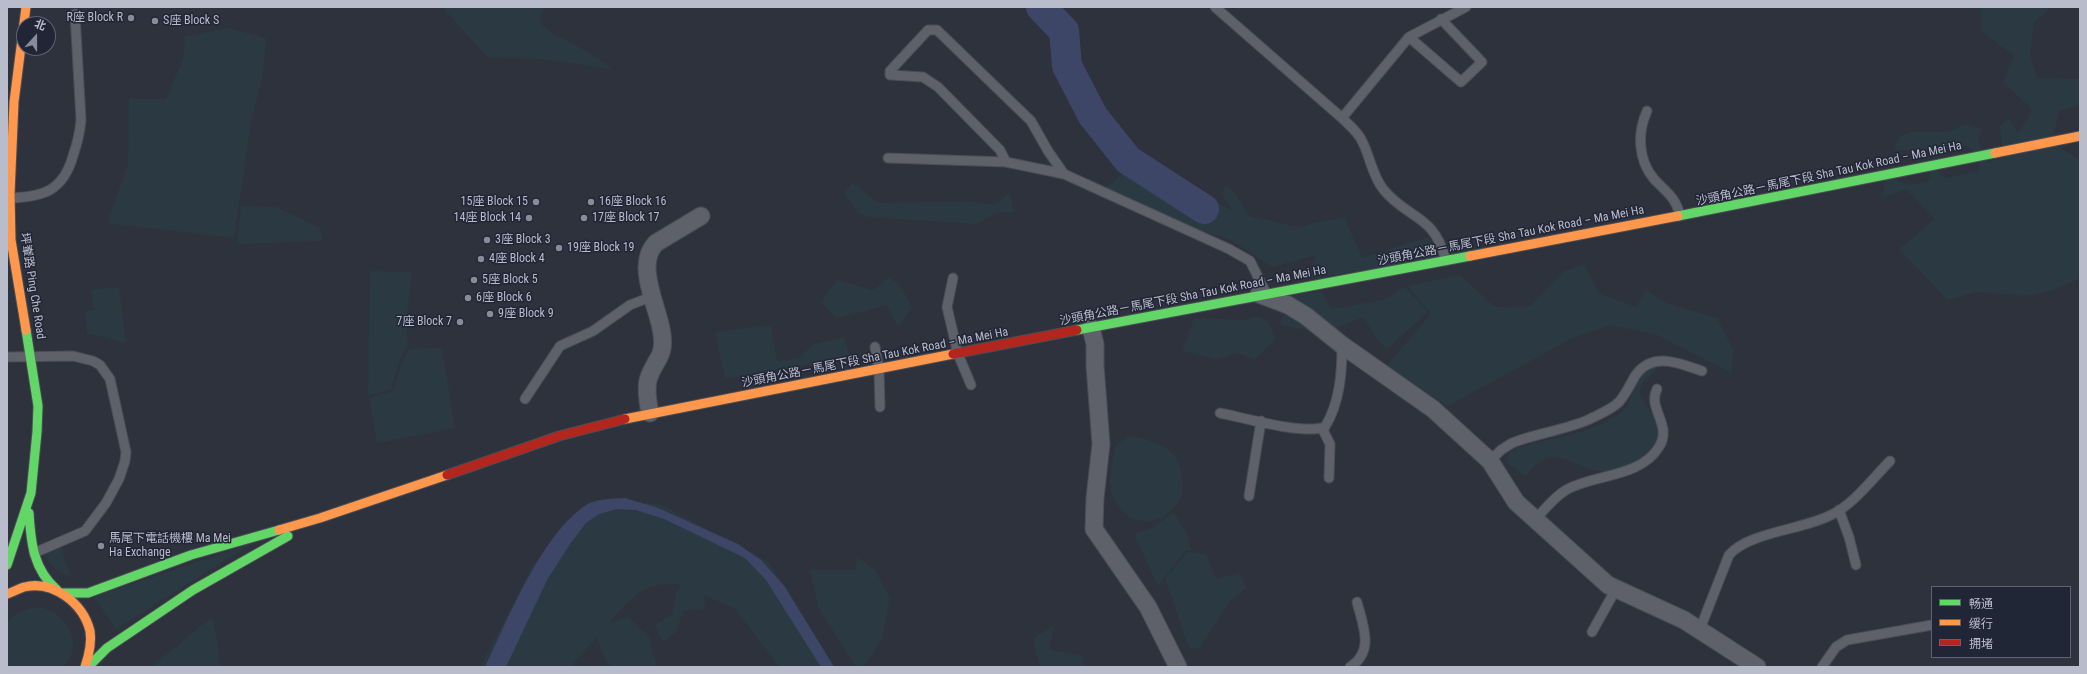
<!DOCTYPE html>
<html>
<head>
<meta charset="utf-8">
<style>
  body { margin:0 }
  #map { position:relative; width:2087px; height:674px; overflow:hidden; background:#2e323c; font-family:"Roboto Condensed","Noto Sans SC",sans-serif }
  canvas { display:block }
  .frame { position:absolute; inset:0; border:8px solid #b9bdcb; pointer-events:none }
  .legend { position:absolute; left:1931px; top:586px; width:140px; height:72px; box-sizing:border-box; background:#212637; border:1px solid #5e6272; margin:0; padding:5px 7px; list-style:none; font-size:12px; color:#b9bdcb }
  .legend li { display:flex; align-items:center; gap:8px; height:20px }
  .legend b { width:20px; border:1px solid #5e6272 }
  .north { position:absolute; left:16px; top:16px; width:40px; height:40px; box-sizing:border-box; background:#212637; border:1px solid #5e6272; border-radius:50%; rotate:21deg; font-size:11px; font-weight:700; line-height:16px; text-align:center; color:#b9bdcb }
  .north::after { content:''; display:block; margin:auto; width:14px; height:18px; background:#888c99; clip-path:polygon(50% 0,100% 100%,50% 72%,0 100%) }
</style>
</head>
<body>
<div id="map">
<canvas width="2087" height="674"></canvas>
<div class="frame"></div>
<ul class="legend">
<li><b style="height:5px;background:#63d668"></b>畅通</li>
<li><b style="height:5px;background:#ff974d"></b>缓行</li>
<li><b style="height:5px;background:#b3261e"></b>拥堵</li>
</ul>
<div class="north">北</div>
</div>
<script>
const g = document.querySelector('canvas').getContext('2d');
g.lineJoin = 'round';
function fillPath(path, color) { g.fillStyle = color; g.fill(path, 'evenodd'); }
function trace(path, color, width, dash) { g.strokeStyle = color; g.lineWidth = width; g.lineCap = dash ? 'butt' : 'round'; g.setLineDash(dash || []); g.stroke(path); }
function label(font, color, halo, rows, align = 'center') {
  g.font = font + ' "Roboto Condensed","Noto Sans SC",sans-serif'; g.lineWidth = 3; g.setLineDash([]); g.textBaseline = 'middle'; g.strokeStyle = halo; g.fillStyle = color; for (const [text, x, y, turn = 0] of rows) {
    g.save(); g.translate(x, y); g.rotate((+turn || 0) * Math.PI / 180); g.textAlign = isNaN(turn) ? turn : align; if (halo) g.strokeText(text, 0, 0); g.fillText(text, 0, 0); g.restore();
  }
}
fillPath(new Path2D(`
  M442,7H545L540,16L542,25L549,31L593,55L613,69L542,59L488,58Z
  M1981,7H2047L2049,10L2034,21L2030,54L2037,78L2080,79V105L2060,110L2051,142L2080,160V278L2053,290L2026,296L1976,292L1948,300L1899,249L1935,219L1906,189L1882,197L1887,176L1908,185L1928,182L1933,165L1944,178L1978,172L1979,160L1968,146L1894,151L1899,137L1910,132L1951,131L1966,124L1983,129L1978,139L1986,162L2003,158L2000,126L2009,118L2018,133L2033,110L2003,82L2014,56L1981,30Z
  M228,28L266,38L263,74L251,123L234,238L107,223L128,164L129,99H166L183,59L185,36Z
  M1134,148L1172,179L1234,211L1221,194L1226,185L1236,194L1249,216L1297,227L1344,217L1362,258L1429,237L1440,262L1307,278L1316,255L1272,267L1231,240L1096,196L1121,175Z
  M853,183L879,203L970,201L994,205L1010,193L1014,212L996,213L976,224L869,217L858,213L844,192Z
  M241,206L276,207L320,228L323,241L237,244Z
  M1584,265L1600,294L1636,307L1646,290L1666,303L1717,318L1733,349L1732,373L1655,334L1610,325L1574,337L1448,406L1386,366L1431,314L1408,286L1460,275L1495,307L1530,306L1564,271Z
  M370,271L412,272L406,322L408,345L400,359L391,390L368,395Z
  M889,277L902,288L912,308L898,327L887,305L837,318L821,302L837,280L873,290Z
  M1404,286L1428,312L1387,349L1378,340L1363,317L1324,333L1280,325L1288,295L1322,292L1331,309L1383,300Z
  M119,287L126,343L87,333L85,311L94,310L91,290Z
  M1258,316L1269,323L1275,339L1255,359L1237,353L1216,359L1182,351L1194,318L1245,320Z
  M771,325L777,361L798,358L814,344L844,337L850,357L725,379L715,332Z
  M442,348L455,428L377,443L369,398L393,391L403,359L410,349Z
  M1658,366C1654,378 1640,376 1640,395C1647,407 1657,419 1658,433C1659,452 1629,470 1612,472C1607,472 1602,472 1597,471C1581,468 1566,455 1549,458C1540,459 1531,469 1526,476L1506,463L1509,452L1514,449C1548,438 1589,435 1619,414C1638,400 1628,374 1658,366Z
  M1128,436C1153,440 1179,447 1182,475C1183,483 1184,492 1180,499C1166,524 1135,530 1118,505C1116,502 1113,499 1112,495C1107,479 1113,462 1115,447Z
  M610,500L662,505L770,563L835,667H780L734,608L704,595L705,609L683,611L676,632L662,642L655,625L672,614L676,593L681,585C644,579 630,599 608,624L628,617L650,638L657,667H618L608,664L596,638L570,667H480L532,567L565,525Z
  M1174,512L1189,538L1191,551L1186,550L1158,586L1134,534L1154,527Z
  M253,543L116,629L94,597Z
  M49,545H61L65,562L72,576C60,575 50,566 45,555Z
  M1187,552L1206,554L1216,579L1240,573L1246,588L1229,602L1200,648H1189L1165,579Z
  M857,557L875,570L890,598L882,640L863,667H856L818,607L810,570H856Z
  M40,607C67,614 85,643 64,667H9L7,664V623C16,611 27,608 40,607Z
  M212,617L218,643L220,667H151Z
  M1054,625L1049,650L1083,656L1084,667H1040L1033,639Z`), '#2b3a42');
fillPath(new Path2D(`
  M625,498L658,508L738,544L761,560L785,587L834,667H821L766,580L745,558L664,519L636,510L617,509L599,514L586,523L570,544L547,580L506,667H485C508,619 540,538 583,507C595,498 611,499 625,498Z`), '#3d4666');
trace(new Path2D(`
  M1041,7L1064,31L1067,66L1093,116L1128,160L1204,209`), '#3d4666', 30);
const lane = new Path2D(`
  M1215,7L1342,118C1349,125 1358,132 1362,141C1370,156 1372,175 1383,189C1408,220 1434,213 1446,261
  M1409,37L1461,82L1482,62L1441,19
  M1647,111C1637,133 1638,160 1654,179C1666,192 1676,197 1680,216
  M1342,118L1409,37L1466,7
  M888,158L1006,162
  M1064,174L1006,162L1000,150L938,87L923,77L890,75V71L928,30H937L1031,121L1048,151L1064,174L1229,249L1250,261L1266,293
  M10,198C43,197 63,191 73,156C77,144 80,133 81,120L75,14
  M953,278L947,307L958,354L971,385
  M875,347L879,370L880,407
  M7,357L73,356L93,361L100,365L110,379L126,452L125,461L119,479L106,503L85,531L34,553
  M525,399L560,346L593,331L630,305L653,296
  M1220,413C1245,418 1303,435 1325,427C1340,402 1342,373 1342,345
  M1322,428L1330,444L1329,478
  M1490,461L1501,450L1512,443C1537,433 1566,430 1590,419C1600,414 1612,409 1619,402C1626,394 1630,385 1635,376C1652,351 1679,363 1702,371
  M1249,496L1261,421
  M1839,510L1849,537L1856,565
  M1535,520C1545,509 1554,497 1566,490C1594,474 1640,478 1659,447C1673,425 1647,409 1657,389
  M1700,629L1729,555C1749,532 1802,530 1831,515C1854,504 1872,479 1890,461
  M1592,632L1616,589
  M1350,667C1375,651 1363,626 1357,602
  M1822,667L1836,647L1847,640L1932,625`);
const street = new Path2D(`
  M1259,294L1288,305L1306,316L1342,345L1433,409L1490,461L1516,502L1608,585L1684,620L1757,667
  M1091,328L1095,344V366L1101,444L1095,498L1094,529L1148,607L1178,667
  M650,413C648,403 645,387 649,377C656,358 665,357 662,334C659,308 634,265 656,243L701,216`);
const fast = new Path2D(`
  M1678,216L1995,153
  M1077,330L1470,256
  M29,513C31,543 33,569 57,590
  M7,565L31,493L37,432L38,406L26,330
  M63,593H88L191,555L279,530
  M88,667L107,648L193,590L288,536`);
const slow = new Path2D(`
  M26,7L14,102L10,194L11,240L26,330
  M1995,153L2080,136
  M1470,256L1678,216
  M625,419L953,354
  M279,530L320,518L447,475
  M7,594C13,592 18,589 24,587C53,580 83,603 90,631C92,643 89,655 85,667`);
const jam = new Path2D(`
  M953,354L1077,330
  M447,475L559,436L625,419`);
trace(lane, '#4a4d55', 11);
trace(street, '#4a4d55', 19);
trace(fast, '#4a4d55', 11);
trace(slow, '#4a4d55', 11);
trace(jam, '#4a4d55', 11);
trace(lane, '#5e6169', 9);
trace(street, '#5e6169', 17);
trace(fast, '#63d668', 9);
trace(slow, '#ff974d', 9);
trace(jam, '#b3261e', 9);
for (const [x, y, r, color] of [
  [131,18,4,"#888c99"],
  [155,21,4,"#888c99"],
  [536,202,4,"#888c99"],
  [591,202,4,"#888c99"],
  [529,218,4,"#888c99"],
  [584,218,4,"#888c99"],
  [487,240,4,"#888c99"],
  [559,248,4,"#888c99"],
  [481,259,4,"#888c99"],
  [474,280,4,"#888c99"],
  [468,298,4,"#888c99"],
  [490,314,4,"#888c99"],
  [460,322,4,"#888c99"],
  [101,546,4,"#888c99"]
]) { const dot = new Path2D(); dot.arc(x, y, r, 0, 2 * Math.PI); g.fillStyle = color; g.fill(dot); trace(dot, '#212637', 1.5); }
label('12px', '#b9bdcb', '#212637', [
  ["R座 Block R",123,18,"right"],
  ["S座 Block S",163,21],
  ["15座 Block 15",528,202,"right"],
  ["16座 Block 16",599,202],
  ["14座 Block 14",521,218,"right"],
  ["17座 Block 17",592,218],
  ["3座 Block 3",495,240],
  ["19座 Block 19",567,248],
  ["4座 Block 4",489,259],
  ["5座 Block 5",482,280],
  ["6座 Block 6",476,298],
  ["9座 Block 9",498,314],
  ["7座 Block 7",452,322,"right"],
  ["馬尾下電話機樓 Ma Mei",109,539],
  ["Ha Exchange",109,553]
], 'left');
label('12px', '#b9bdcb', '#212637', [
  ["沙頭角公路－馬尾下段 Sha Tau Kok Road – Ma Mei Ha",1829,174,-12],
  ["沙頭角公路－馬尾下段 Sha Tau Kok Road – Ma Mei Ha",1511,236,-11],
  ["坪輋路 Ping Che Road",32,286,81],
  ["沙頭角公路－馬尾下段 Sha Tau Kok Road – Ma Mei Ha",1193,296,-11],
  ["沙頭角公路－馬尾下段 Sha Tau Kok Road – Ma Mei Ha",875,358,-11]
]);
</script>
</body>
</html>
